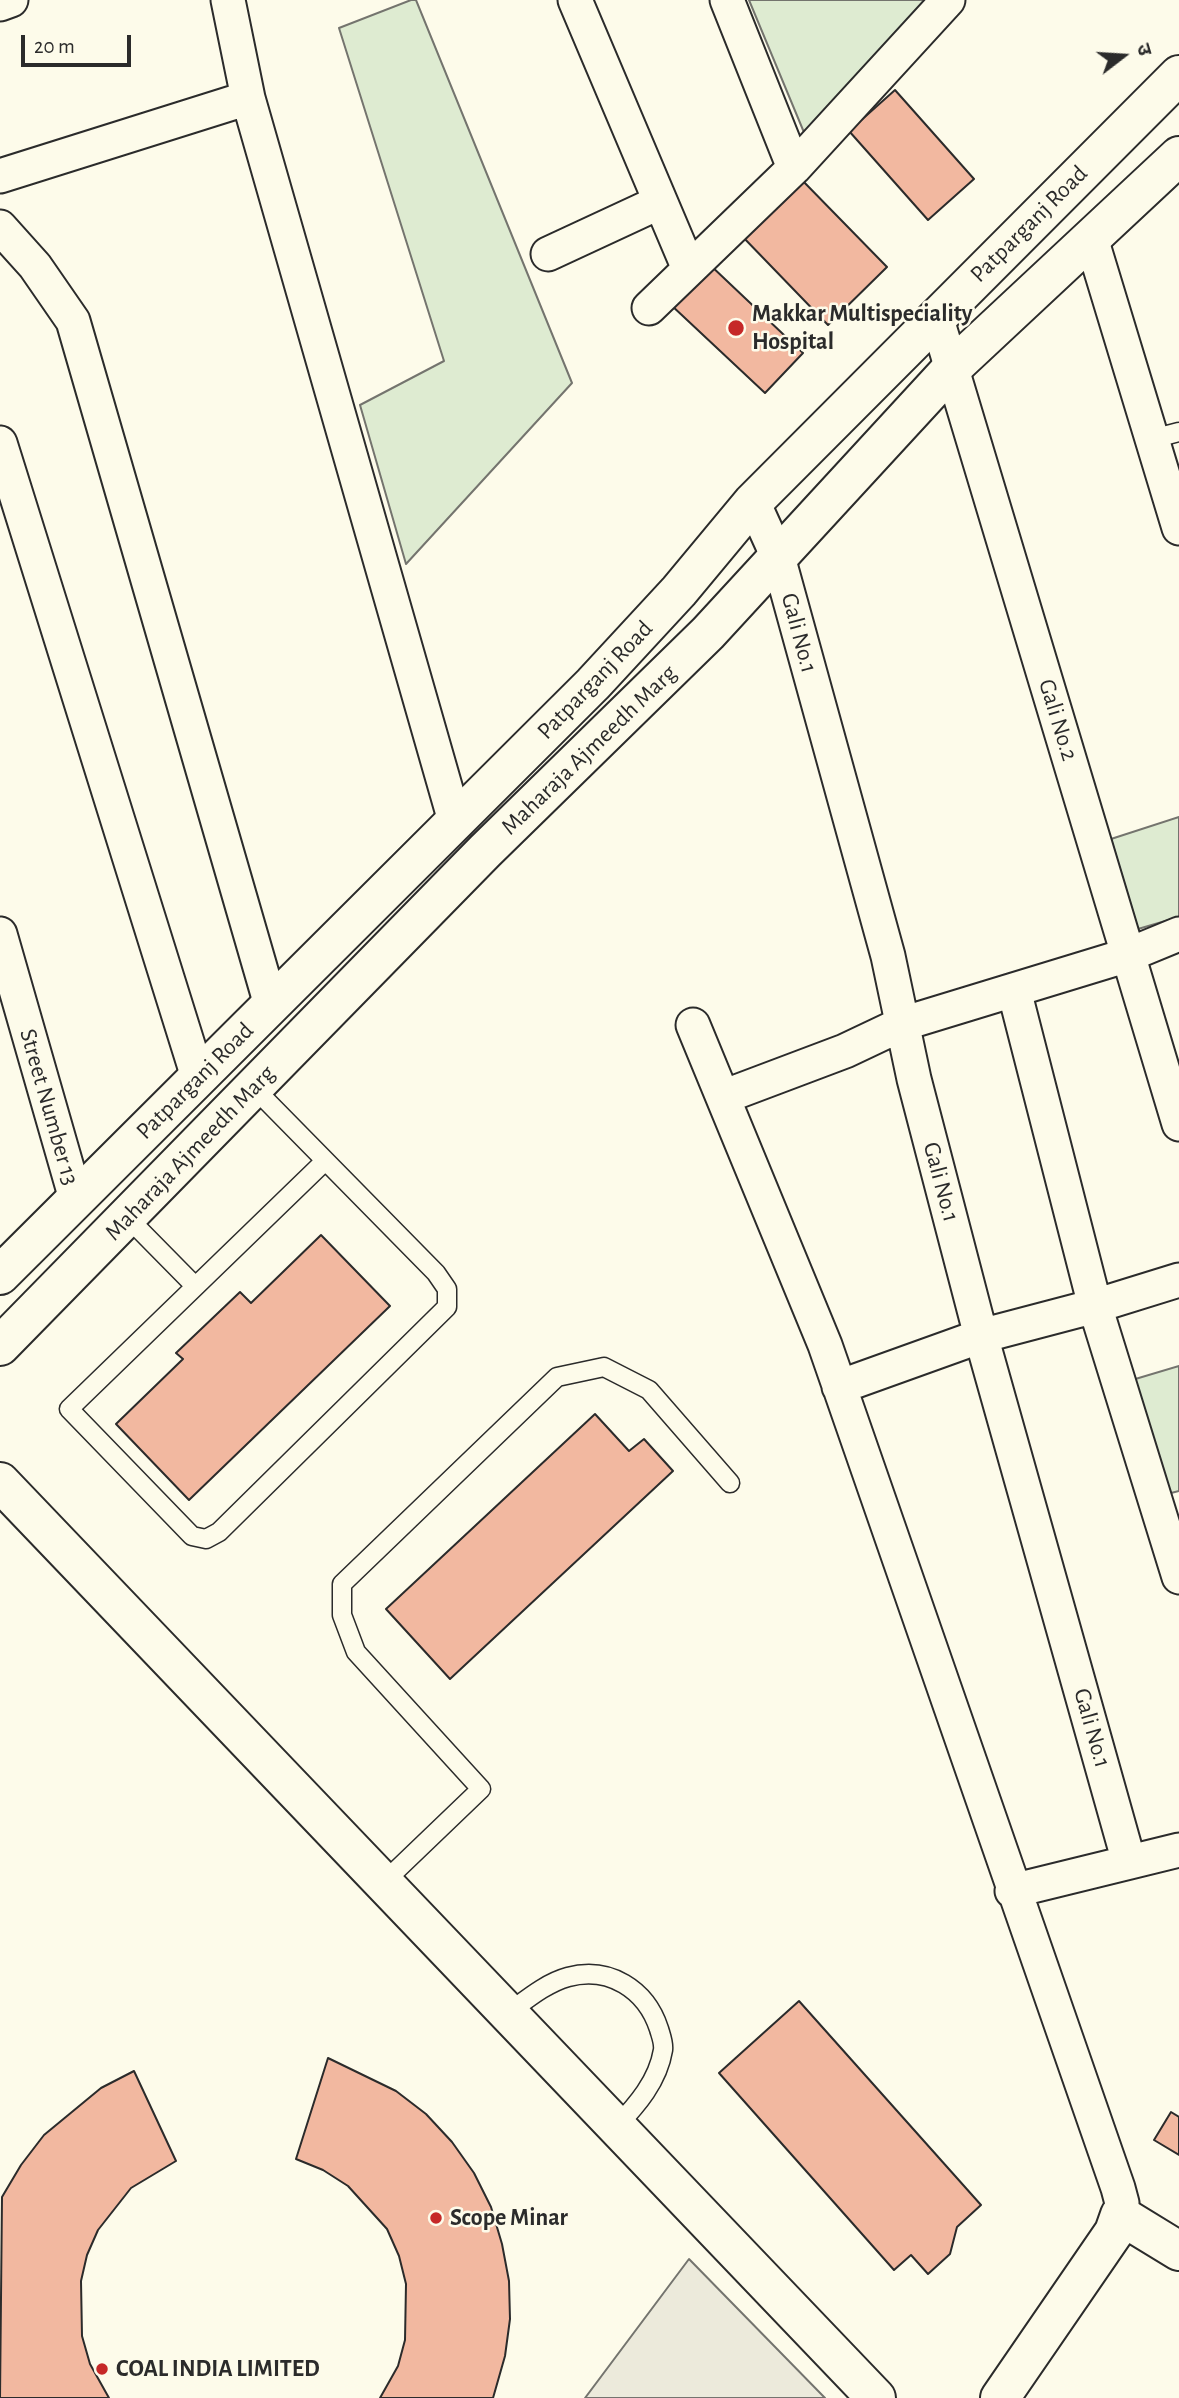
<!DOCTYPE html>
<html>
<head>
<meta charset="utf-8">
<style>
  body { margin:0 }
  #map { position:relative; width:1179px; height:2398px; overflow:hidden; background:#fdfbea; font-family:"Alegreya Sans","Noto Sans Devanagari",sans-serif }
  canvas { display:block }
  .north { position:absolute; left:1088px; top:21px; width:70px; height:70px; -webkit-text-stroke:5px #fdfbea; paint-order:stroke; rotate:73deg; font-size:19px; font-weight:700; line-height:28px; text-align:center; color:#2b2b2b }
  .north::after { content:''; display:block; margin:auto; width:24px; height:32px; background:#2b2b2b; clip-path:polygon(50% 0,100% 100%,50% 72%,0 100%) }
  .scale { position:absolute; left:21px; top:35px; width:110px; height:32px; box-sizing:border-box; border:4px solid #2b2b2b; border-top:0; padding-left:9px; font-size:21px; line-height:24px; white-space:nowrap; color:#2b2b2b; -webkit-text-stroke:5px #fdfbea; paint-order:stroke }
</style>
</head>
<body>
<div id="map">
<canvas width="1179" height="2398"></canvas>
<div class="north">उ</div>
<div class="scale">20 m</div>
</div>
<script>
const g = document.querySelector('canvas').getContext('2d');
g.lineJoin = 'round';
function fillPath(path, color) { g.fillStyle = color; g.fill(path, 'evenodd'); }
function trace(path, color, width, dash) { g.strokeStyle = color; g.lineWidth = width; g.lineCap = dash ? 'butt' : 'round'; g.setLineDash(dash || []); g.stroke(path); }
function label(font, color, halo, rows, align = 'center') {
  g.font = font + ' "Alegreya Sans",sans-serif'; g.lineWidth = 5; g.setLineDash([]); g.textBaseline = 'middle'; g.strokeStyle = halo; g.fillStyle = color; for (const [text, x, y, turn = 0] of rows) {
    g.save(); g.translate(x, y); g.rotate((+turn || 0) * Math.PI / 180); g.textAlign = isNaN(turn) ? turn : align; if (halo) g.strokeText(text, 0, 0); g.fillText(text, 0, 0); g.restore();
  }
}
const green = new Path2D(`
  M411,0H416L572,383L406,564L360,405L444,361L339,28Z
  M749,0H949L808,142Z
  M1179,817V917L1138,929L1111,839Z
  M1179,1366V1491L1167,1494L1132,1380Z`);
fillPath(green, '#deebd1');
trace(green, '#74746e', 2);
const parking = new Path2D(`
  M689,2259L825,2398H585Z`);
fillPath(parking, '#eceadb');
trace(parking, '#74746e', 2);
const building = new Path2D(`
  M895,90L974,179L928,220L849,131Z
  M799,177L887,267L828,325L740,234Z
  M708,263L803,353L765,393L670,304Z
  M321,1235L390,1306L189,1500L116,1424L183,1359L176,1353L240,1292L251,1303Z
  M595,1414L629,1451L644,1439L673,1471L450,1679L386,1609Z
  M799,2001L981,2205L957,2227L950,2254L928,2274L911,2255L894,2270L719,2073Z
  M328,2058L396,2091L426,2114L452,2142L474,2173L491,2207L502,2244L509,2281L510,2319L505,2356L493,2398H380L398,2366L405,2340L406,2284L399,2256L387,2229L348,2186L323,2170L296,2159Z
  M134,2071L176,2161L131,2188L98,2230L87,2255L81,2281L82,2336L90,2364L109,2398H0L2,2197L21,2165L44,2135L101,2088Z
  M1171,2112L1179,2117V2155L1154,2140Z`);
fillPath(building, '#f2b8a0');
trace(building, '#2b2b2b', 2);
const service = new Path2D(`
  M1152,439L1179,432
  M254,1088L436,1273L447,1289V1307L219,1532L206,1539L192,1536L69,1409L325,1161
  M127,1217L195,1286
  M383,1883L481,1789L356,1652L342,1615V1584L557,1377L604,1367L649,1390L730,1483
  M508,2013C526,2000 546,1983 568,1977C609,1966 646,1989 659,2029C661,2036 664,2043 663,2050C658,2081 637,2105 616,2127`);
const minor = new Path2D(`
  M228,0L248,98L455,821
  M575,0L689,269
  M727,0L794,168
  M0,4L11,0
  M0,176L248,98
  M0,227L35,266L73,321L271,1005
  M1091,238L1179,528
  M548,254L660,202
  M649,308L794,168L948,0
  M936,316L1179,1124
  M0,443L198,1077
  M753,502L778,557L888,956L914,1079L981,1336L1129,1862
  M0,934L76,1199
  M1014,990L1095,1306L1179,1577
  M693,1025L825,1345L1118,2188L1122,2203L1120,2215
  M723,1097L845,1051L902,1024L1128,955L1179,934
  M839,1387L981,1336L1095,1306L1179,1280
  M1012,1891L1179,1850`);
const tertiary = new Path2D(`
  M0,1482L876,2398
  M1000,2398L1114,2232L1120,2215L1179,2251`);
const secondary = new Path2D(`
  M0,1275L593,684L679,591L753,502L1179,75
  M0,1346L485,851L708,633L952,368L1179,156`);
trace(service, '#2b2b2b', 21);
trace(minor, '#2b2b2b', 37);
trace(tertiary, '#2b2b2b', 42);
trace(secondary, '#2b2b2b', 42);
trace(service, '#fdfbea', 18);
trace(minor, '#fdfbea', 33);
trace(tertiary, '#fdfbea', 38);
trace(secondary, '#fdfbea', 38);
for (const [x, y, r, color] of [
  [736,328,9,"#c62828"],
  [436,2218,7,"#c62828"],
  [102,2369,7,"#c62828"]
]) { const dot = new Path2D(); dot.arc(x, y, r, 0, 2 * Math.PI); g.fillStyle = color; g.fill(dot); trace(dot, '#fdfbea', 2.5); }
label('24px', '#2b2b2b', '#fdfbea', [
  ["Patparganj Road",1029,224,-45],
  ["Gali No.1",799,633,75],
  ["Patparganj Road",595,680,-46],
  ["Gali No.2",1058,720,73],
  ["Maharaja Ajmeedh Marg",589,750,-44],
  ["Patparganj Road",195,1081,-45],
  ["Street Number 13",49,1107,74],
  ["Maharaja Ajmeedh Marg",190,1153,-46],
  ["Gali No.1",941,1182,75],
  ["Gali No.1",1092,1728,74]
]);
label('bold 24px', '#2b2b2b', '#fdfbea', [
  ["Makkar Multispeciality",752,314],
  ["Hospital",752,342],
  ["Scope Minar",450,2218],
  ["COAL INDIA LIMITED",116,2369]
], 'left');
</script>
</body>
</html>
